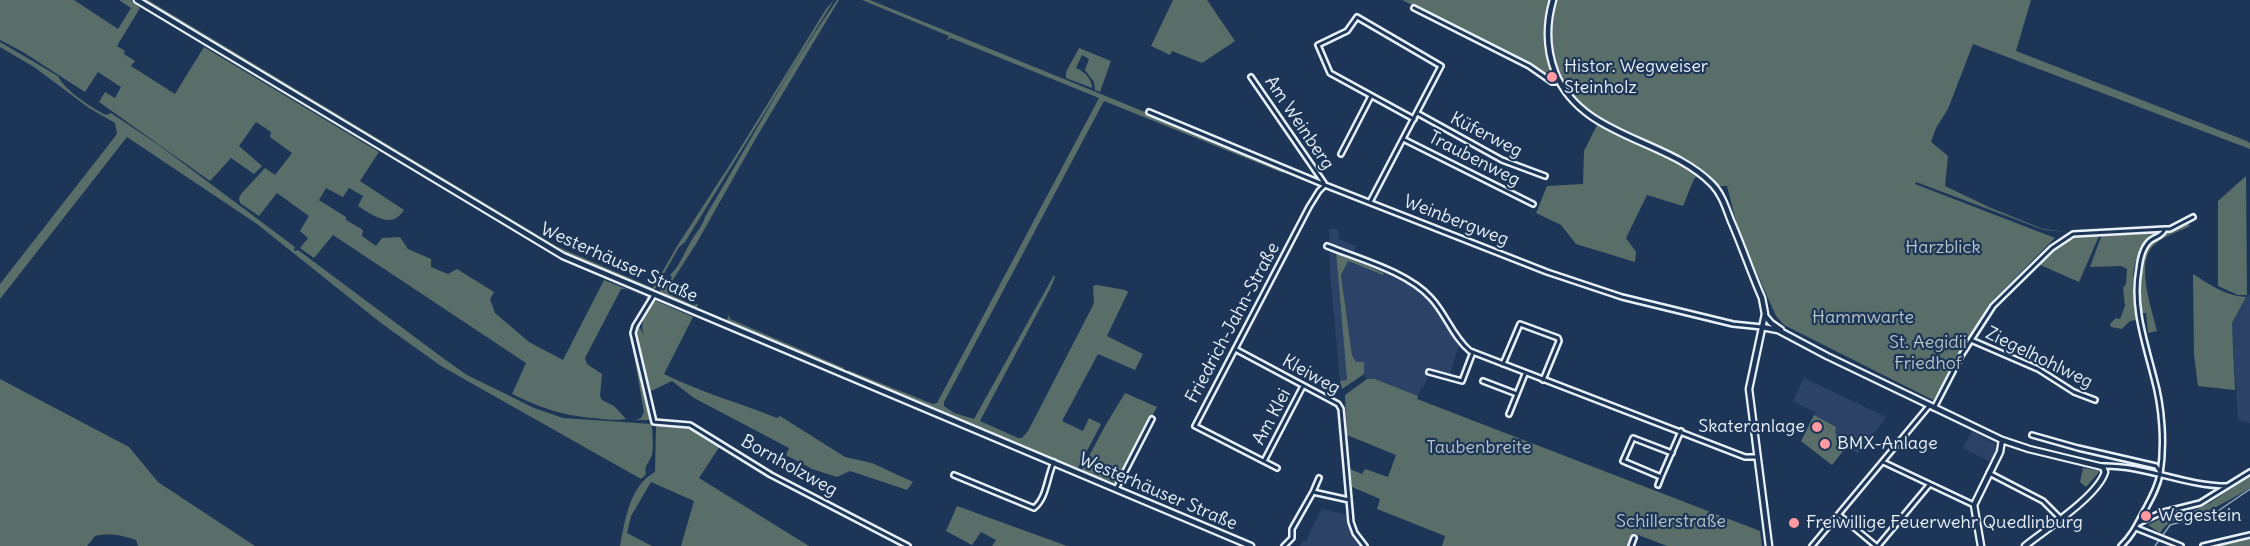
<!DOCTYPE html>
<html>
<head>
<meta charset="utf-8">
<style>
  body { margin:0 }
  canvas { display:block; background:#1d3557 }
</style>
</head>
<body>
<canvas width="2250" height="546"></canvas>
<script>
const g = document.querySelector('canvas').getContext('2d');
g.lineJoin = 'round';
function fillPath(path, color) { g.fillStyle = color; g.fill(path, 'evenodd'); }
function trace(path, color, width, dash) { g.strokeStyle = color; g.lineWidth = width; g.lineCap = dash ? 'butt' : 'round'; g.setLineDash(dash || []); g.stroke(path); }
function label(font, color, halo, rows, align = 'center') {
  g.font = font + ' Delius,sans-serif'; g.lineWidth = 4.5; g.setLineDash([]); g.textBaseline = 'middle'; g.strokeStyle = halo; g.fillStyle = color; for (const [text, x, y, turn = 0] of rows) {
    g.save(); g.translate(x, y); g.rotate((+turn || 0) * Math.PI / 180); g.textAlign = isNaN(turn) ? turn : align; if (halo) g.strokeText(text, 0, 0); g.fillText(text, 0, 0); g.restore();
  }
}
fillPath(new Path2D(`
  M1329,229H1338L1339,239L1356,246L1351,259L1336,253L1347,380L1340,381L1330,273Z
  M1347,261L1383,275L1384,273L1413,287L1433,305L1460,343L1449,376L1430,370L1424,387H1422L1418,396L1375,379H1367L1364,374V362H1356L1352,355L1341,275Z
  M2247,295H2250V423L2238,420L2232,323Z
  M1804,378L1884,416L1885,419L1857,454L1834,433L1836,427L1814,415L1815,412L1793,401Z
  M1972,431L1994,443L1996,449L1991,462L1963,448Z
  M1322,509L1347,515L1353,535L1360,543L1359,546H1300L1303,540L1306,541Z`), '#2c4367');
fillPath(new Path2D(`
  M0,0H74L118,29L131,8L119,0H131L140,8L117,46L125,51L124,54L135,61L131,66L175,94L204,47L379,152L360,181L404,210C392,230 372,215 358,206L363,196L349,188L343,197L326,188L319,200L346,217V220L363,230L362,236L376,246L382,238L400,237L408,249L431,259V267L448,274L457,269L494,292L490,299L495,313L529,342L563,360L604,280L649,298L634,325L632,339L651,420H636L641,418L644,412L631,338L633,325L647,301L646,297L626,289H621L585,358L587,364L602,374L600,396L602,400L614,406L626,419C615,421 604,419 593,418C560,415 542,408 512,394L526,363L333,235L314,258L300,248L308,238L300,231L309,216L277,193L259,216L240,203L239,198L241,194L265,168L275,175L292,153L270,137L271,132L256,122L239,146L262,166L254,174L231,158L210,181L99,102L105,92L115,98L121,87L98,72L85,92L23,52L0,40Z
  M141,0H148L556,246L653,288L679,243L731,163L826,9L834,0L685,242L679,247L656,288L651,291L566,255L461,193V190L459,189L457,191L411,162L391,151L392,148L389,147L387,149Z
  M837,0H839L756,138L696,244L667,289L669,294L693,305L698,304L696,310L661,295L660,290L663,284L666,286L672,277L670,275C681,265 685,250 693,238C698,230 703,225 705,217C749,144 788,69 837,0Z
  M862,0H870L1145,112L1177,127L1204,136V138L1213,142L1215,140L1223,144V147L1227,148L1228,145L1240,150V153L1285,169L1283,173L1104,101L944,402V406L954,413L974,419L1054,275L1055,277L1050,289L980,421L1018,438H1022L1028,431L1087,317L1094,303L1093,286L1097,285L1125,290L1128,292L1107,336L1143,354L1135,370L1098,354L1062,421L1083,431L1089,418L1101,424L1077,470L977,428L976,424L974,426L847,373L848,370L933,404L937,403L1099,98L951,38L947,40L949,36Z
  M1173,0H1207L1235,41L1202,63L1172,51L1170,55L1151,46Z
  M1402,0H2031L2016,51L2247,141L2250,143V149L1973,44L1948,109L1936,128L1931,142L1948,156L1945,186L1991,208L2043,229L2068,232L2044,230L1916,182L1915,184L2055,238L1989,304L1933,400L1784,325L1776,316L1739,233L1727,186H1719L1702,171L1694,179L1683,206L1647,195L1626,238L1636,252L1635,262L1576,244L1561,225L1536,213L1547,186L1583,184L1584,151L1600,119C1581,108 1569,95 1559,76L1552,79L1525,60Z
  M0,42L58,76C64,90 92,108 106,115L111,113L160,146L295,247L294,250L295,251L298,250L447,361L467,375L510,396L534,408L563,418L652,424C652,433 654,446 652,455C649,463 644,465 646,474L641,479L441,366L381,323L257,224L127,137L0,299V284L117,134L115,123L89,108L34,67L0,47Z
  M1079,48L1111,61L1100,92L1095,90L1094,82L1085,70L1089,59L1082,55L1076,68C1084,71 1092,79 1092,88L1066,78V72Z
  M2246,176L2247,295H2238L2218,286V201Z
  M2187,222L2190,226C2178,232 2161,237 2152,247C2136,265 2152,310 2157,331L2148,333L2146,313H2141C2140,292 2134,260 2150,244C2154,240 2158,239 2162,236C2170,231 2178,225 2187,222Z
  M2158,230L2160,233C2126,248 2132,289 2136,320L2130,321L2122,329L2111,327L2110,324L2116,318L2120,319L2125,306L2123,288L2126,284L2127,269L2121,266L2090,267L2101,237L2102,234Z
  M2098,234L2099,236L2079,282L2038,264C2061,240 2066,237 2098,234Z
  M1336,252L1384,273L1383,275L1348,261L1341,275L1352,355L1356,362H1364V374L1342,389L1340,381L1347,380Z
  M2193,274C2210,285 2226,296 2246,297L2232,323L2235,390L2198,386L2194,355Z
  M654,300L693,317L664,374C700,392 740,403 777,418L780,416L845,457L872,463L913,482L907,490L850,471L837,477L812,469L786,455L789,448L694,398L672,381L649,392L635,336L640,321V328L644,336C639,322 646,313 654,300Z
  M729,315L730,319L844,368L843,372L778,344L775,340L769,341L728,323L726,322Z
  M0,379L129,447L158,482L255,546H138L136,540C122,535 110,533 95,536L87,546H0Z
  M1367,379H1375L1418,396L1417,399L1760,531L1762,546H1667L1633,533L1627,546H1442L1445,536L1377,509L1380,499L1352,487L1350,469L1362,474L1365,469L1388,477L1396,455L1347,435L1345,395Z
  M1125,393L1157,407L1116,483L1081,471L1105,426Z
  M1814,415L1836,427L1835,433L1847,446L1832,465L1801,441Z
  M660,424L691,427L720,446L699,478L809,546H681L694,501L651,482L631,516L627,533L652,546H620C625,520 630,485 655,472L656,425Z
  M2083,468L2100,471L2086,487L2080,482Z
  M2250,476V488C2235,497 2219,506 2203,513C2185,521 2175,512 2160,533L2148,525L2170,514L2195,510L2210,503Z
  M957,506L1067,546H992L996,540L981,532L972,545L946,531Z
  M2250,534V546H2205Z`), '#596d69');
trace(new Path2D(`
  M2155,546L2170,525L2215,513L2250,489`), '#8ea6bd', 1.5);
const street = new Path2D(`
  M1414,8L1529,66L1552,82H1556
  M1251,77L1324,183
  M1149,112L1325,185L1547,272L1622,297L1733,324L1762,327
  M1417,113L1502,160L1545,176
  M1403,139L1533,204
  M1341,154L1371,96
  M1370,202L1441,66L1357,17L1347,31L1318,45L1330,73L1414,119
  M1327,246C1359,259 1408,272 1431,298C1446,314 1453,337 1470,351L1745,457H1757
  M654,295L635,326L633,333L654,422L690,425L771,475L908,546
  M1971,340L2038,369L2074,392L2095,400
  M1235,349L1338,404L1341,409L1351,522L1355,533L1365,546
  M1503,364L1520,324L1558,338L1559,341L1543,380
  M1429,372L1462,381L1473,352
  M1483,381L1517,394
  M1934,408L1962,354L1993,306L2052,248L2073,234L2165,229
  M1509,414L1525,374
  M2032,435L2078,448L2156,466L2160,472
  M1672,453L1633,438L1623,461L1661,477L1681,431
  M1264,461L1303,386
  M1883,462L1974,505
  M2102,466C2145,465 2184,486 2227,486
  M1277,468L1195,426L1309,207L1319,191L1325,185
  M1989,473L2043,501L2060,518
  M954,475L1034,508C1047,498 1047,476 1054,462
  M1658,485L1661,477
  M1116,489L1152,419
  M1313,492L1319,478
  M1839,515L1876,546
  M2139,523L2160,513L2200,503L2250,472
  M2136,528L2181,546
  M1284,546L1292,538V529L1313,492L1349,500
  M1631,546L1634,538
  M1812,546L1929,406
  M1878,546L1929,485
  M2121,546C2133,535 2138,522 2146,508C2152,497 2158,486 2160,474C2165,444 2162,406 2154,378C2145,342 2132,306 2139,269C2140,260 2143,246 2151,240C2157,236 2162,236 2165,229H2170L2193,217
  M2203,546L2250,535`);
const secondary = new Path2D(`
  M137,0L563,256L1251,546
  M1553,0C1546,24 1546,48 1555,72C1581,138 1667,138 1712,184C1722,194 1726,208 1731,221C1742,246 1751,273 1762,298L1765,314L1749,389L1769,546
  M1765,316L1771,323L1781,330
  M1762,327L1778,330L1827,356L2002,440L2029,449L2103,467L2105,472C2098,496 2045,530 2025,546
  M1981,546L1974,505L2000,452L2002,440`);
trace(street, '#e8f1f8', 8);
trace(secondary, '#e8f1f8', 9);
trace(street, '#1d3557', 3);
trace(secondary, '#1d3557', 4.5);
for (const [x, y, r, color] of [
  [1552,77,6,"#ff9aa2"],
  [1817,427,6,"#ff9aa2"],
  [1825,444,6,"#ff9aa2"],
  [2146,516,6,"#ff9aa2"],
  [1794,523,6,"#ff9aa2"]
]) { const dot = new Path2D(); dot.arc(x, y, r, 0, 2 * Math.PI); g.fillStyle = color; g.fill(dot); trace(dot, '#1d3557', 2); }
label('18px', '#e8f1f8', '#1d3557', [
  ["Histor. Wegweiser",1564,67],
  ["Steinholz",1564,88],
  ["Skateranlage",1805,427,"right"],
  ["BMX-Anlage",1837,444],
  ["Wegestein",2158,516],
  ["Freiwillige Feuerwehr Quedlinburg",1806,523]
], 'left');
label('18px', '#e8f1f8', '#1d3557', [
  ["Am Weinberg",1299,123,56],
  ["Küferweg",1486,135,27],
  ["Traubenweg",1474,159,27],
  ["Weinbergweg",1456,221,21],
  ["Westerhäuser Straße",619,263,24],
  ["Friedrich-Jahn-Straße",1233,323,-62],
  ["Ziegelhohlweg",2039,358,26],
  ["Kleiweg",1311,375,29],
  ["Am Klei",1272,417,-62],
  ["Bornholzweg",789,466,29],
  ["Westerhäuser Straße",1158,492,23]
]);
label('18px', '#b6c3c6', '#1d3557', [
  ["Harzblick",1943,248],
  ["Hammwarte",1863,318],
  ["St. Aegidii",1928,343],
  ["Friedhof",1928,364],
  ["Taubenbreite",1479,448],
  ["Schillerstraße",1671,522]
]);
</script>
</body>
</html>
